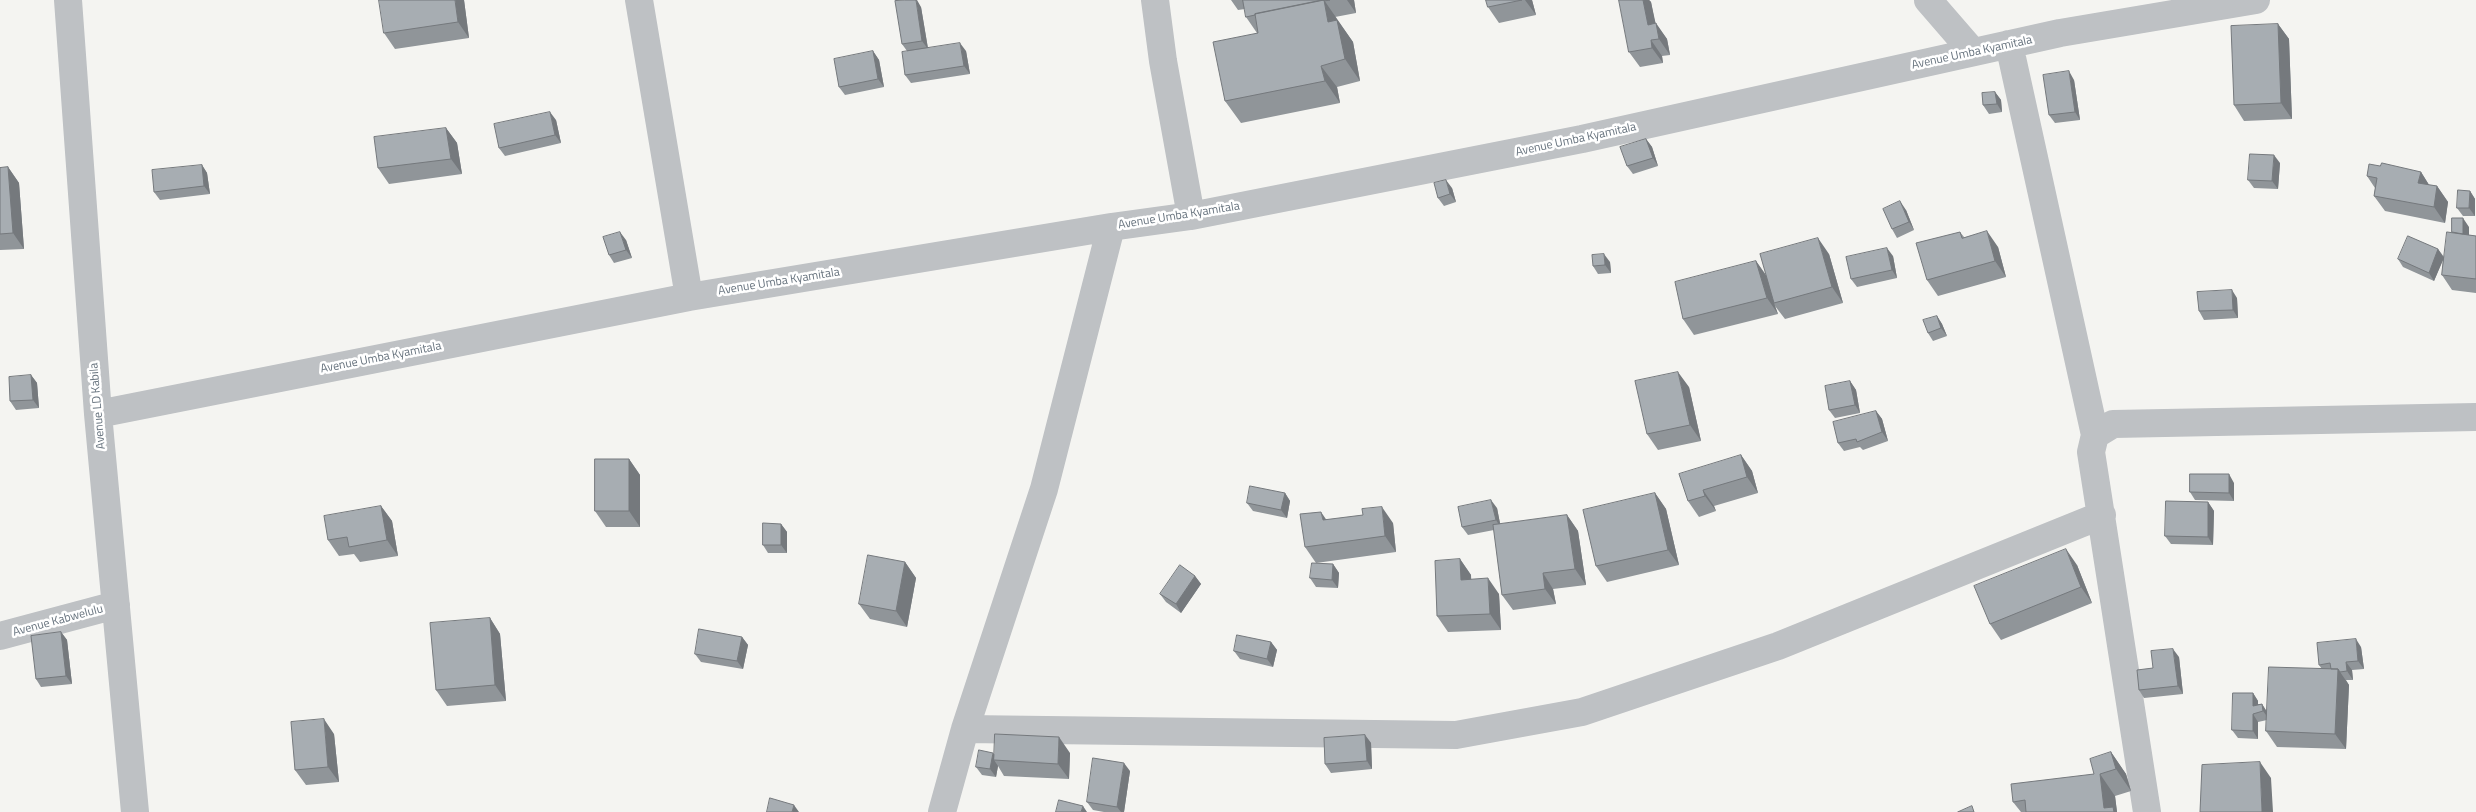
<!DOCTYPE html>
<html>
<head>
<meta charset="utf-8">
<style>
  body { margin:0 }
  canvas { display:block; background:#f4f4f1 }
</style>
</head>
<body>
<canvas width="2476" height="812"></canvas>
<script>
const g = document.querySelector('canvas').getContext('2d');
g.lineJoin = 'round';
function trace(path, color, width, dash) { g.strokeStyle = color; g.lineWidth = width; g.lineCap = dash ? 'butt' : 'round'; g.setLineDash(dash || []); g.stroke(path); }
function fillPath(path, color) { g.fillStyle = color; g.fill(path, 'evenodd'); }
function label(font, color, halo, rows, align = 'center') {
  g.font = font + ' "Titillium Web",sans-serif'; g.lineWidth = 5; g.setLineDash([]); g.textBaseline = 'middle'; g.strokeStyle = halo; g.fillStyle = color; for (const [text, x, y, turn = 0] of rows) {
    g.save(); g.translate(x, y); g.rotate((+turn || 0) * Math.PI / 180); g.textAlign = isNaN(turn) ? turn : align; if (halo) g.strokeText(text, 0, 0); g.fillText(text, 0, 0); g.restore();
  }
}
trace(new Path2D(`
  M68,0L98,414L135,812
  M639,0L689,297
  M1155,0L1163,61L1191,216
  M1928,0L1973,52
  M2009,44L2095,435
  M98,414L689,297L1111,227L1191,216L1582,139L2060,33L2256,0
  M0,636L116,605
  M965,729L1456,735L1582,712L1778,646L2102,515
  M942,812L965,729L1044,489L1111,227
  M2147,812L2091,452L2095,435L2113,424L2476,417`), '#bec1c4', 28);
fillPath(new Path2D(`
  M464,0L469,38L395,49L384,33Z
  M1231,0H1354L1356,13L1335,17L1353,42L1360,81L1337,87L1340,103L1241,123L1225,101L1257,33L1246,17L1245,9L1238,10Z
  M1486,0H1532L1536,15L1499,23L1488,7Z
  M1619,0H1649L1651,2L1655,23L1667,39L1670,55L1662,56L1663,63L1640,67L1629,52Z
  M921,7L928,48L966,51L970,74L911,83L905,75L907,51L902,44Z
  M2278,24L2289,39L2292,119L2244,121L2234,105Z
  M873,51L879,60L884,87L845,95L839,87Z
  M2074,80L2080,120L2055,123L2049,115Z
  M1995,92L2001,100L2002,112L1989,114L1983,105Z
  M556,120L561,143L505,156L499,148Z
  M446,128L457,143L462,174L389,184L378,168Z
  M1646,139L1652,147L1658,166L1633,174L1627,166Z
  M2280,163L2278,189L2254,188L2248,180Z
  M202,165L207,173L210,194L160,200L154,192Z
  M8,167L19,183L24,249L0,250V168Z
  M2421,172L2429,185L2437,186L2448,202L2445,223L2385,211L2374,196L2375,188L2367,176Z
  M1452,188L1456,202L1444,206L1438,198Z
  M2470,191L2475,199V216H2463L2457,208Z
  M1906,210L1914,230L1897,238L1892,229Z
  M2469,227V235L2476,236V293L2452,290L2442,275L2443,259L2434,281L2403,267L2398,259L2438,249L2444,257L2452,232Z
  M1960,232L1964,237L1998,247L2006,277L1938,296L1927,280Z
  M626,240L632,258L614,263L609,255Z
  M1829,254L1843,303L1785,319L1775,306L1778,314L1694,335L1683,319L1756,261L1766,275Z
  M1893,256L1897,278L1857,287L1851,279Z
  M1610,262L1611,273L1598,274L1593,266Z
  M2237,298L2238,318L2204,320L2199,311Z
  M1937,316L1942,324L1947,336L1933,341L1928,333Z
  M31,375L37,383L39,408L16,410L10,401Z
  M1850,381L1856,390L1860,413L1835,418L1829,410Z
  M1689,387L1701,441L1658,450L1647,434Z
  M1876,411L1882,419L1888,441L1863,450L1860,447L1844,451L1838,443Z
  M1741,455L1752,471L1758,493L1714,506L1716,511L1699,517L1688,501Z
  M629,459L640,475V527H606L595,511Z
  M2234,483V501L2195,500L2190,492Z
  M1285,493L1290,501L1287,518L1253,511L1247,503Z
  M1655,493L1666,509L1679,565L1607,582L1596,566Z
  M2208,502L2214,511L2213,545L2171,544L2165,536Z
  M381,506L392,521L398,556L360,562L354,554L339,556L328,540Z
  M1497,508L1500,524L1567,515L1578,531L1586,585L1553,589L1556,604L1513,610L1502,595L1494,530L1468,535L1462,527Z
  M1393,523L1396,552L1316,563L1305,547Z
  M781,524L787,532V553H768L763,545Z
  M1460,559L1471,575V579L1499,594L1501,630L1448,632L1437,616Z
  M905,562L916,578L907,627L870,619L859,604Z
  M1333,564L1339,573L1338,588L1316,587L1310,578Z
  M2077,565L2092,603L2001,640L1990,624Z
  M1195,576L1201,584L1181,613L1166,602L1160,594Z
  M490,618L500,634L506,701L447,706L436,690Z
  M61,632L67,640L72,684L41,687L36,679Z
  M742,637L748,645L743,669L701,662L695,654Z
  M1271,642L1277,650L1273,667L1240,659L1234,651Z
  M2361,647L2364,669L2352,670L2353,680H2346L2349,685L2346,749L2277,747L2266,731L2267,720L2258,722V739L2238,738L2232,730L2253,693L2258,701V704H2262L2267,712L2322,669L2319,665Z
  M2179,657L2183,694L2144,698L2139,690L2153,668Z
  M334,734L339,782L306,785L295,770Z
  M1365,735L1371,743L1372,769L1331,773L1325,764Z
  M2111,752L2126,774L2131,791L2115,796L2117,812H2021L2013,802L2094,774Z
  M1070,753L1069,779L1004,776L998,766L996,777L982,775L976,767L994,754Z
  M1130,771L1124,812H1104L1093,810L1087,802Z`), '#909599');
fillPath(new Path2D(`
  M455,0H464L469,38L458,22Z
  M916,0H917L921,7L928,49L922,41Z
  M1324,0L1353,42L1360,81L1345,59L1328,22Z
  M1347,0H1354L1356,13Z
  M1525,0H1532L1536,15Z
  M1643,0H1649L1651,2L1659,39L1648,25Z
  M1656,23L1667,39L1670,55L1659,39Z
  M2278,24L2289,39L2292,119L2281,103Z
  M1651,40L1662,56L1663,63L1652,48Z
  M960,43L966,51L970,74L964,66Z
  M873,51L879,60L884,87L878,79Z
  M1321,66L1337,87L1340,103L1325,81Z
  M2069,71L2074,80L2080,120L2075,112Z
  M1995,92L2001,100L2002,112L1997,104Z
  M550,112L556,120L561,143L555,135Z
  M446,128L457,143L462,174L451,159Z
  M1646,139L1652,147L1658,166L1653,158Z
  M2274,155L2280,163L2278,189L2272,181Z
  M202,165L207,173L210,194L204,186Z
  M8,167L19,183L24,249L13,233Z
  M2421,172L2431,188L2418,183Z
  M1446,180L1452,188L1456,202L1450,194Z
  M2437,186L2448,202L2445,223L2434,207Z
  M2470,191L2475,199V216L2469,208Z
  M1900,201L1906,210L1914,230L1909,222Z
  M2463,218L2469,227V244L2463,236Z
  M1987,231L1998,247L2006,277L1995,261Z
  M620,232L626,240L632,258L626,250Z
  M1818,238L1829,254L1843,303L1832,287Z
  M1887,248L1893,256L1897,278L1892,270Z
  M2438,249L2444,258L2434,281L2429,273Z
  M1604,254L1610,262L1611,273L1605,265Z
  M1756,261L1767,277L1774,303L1775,306L1778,314L1767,298Z
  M2232,290L2237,298L2238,318L2233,310Z
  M1937,316L1942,324L1947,336L1941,328Z
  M1678,372L1689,387L1701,441L1690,425Z
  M31,375L37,383L39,408L33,400Z
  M1850,381L1856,390L1860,413L1855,405Z
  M1876,411L1882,419L1888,441L1882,432Z
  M1741,455L1752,471L1758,493L1747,477Z
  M629,459L640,475V527L629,511Z
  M2229,474L2234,483V501L2229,493Z
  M1703,490L1714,506L1716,511L1705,496Z
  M1285,493L1290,501L1287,518L1281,510Z
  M1655,493L1666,509L1679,565L1668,550Z
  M1491,500L1497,508L1501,528L1496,520Z
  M2208,502L2214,511L2213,545L2208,537Z
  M381,506L392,521L398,556L387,540Z
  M1382,507L1393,523L1396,552L1385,536Z
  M1321,512L1332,528L1323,520Z
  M1567,515L1578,531L1586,585L1575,569Z
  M781,524L787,532V553L781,545Z
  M2066,549L2077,565L2092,603L2081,587Z
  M1460,559L1471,575L1472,596L1461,580Z
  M905,562L916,578L907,627L896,611Z
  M1333,564L1339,573L1338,588L1332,580Z
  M1543,573L1553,589L1556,604L1545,589Z
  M1195,576L1201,584L1181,613L1176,604Z
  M1488,578L1499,594L1501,630L1490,614Z
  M490,618L500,634L506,701L495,685Z
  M61,632L67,640L72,684L66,676Z
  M742,637L748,645L743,669L737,661Z
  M2356,639L2361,647L2364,669L2358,661Z
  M1271,642L1277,650L1273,667L1267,659Z
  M2173,649L2179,657L2183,694L2178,686Z
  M2346,662L2352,670L2353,680L2347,671Z
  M2338,669L2349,685L2346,749L2335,734Z
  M2253,693L2258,701V712L2253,706Z
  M2262,704L2267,712L2269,719L2263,711Z
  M2253,714L2258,722V739L2253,731Z
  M324,719L334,734L339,782L328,767Z
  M1365,735L1371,743L1372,769L1367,761Z
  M1059,737L1070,753L1069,779L1058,764Z
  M2111,752L2126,774L2131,791L2116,769Z
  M993,753L999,760H994L998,766L996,777L990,769Z
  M2260,762L2271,778L2273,812H2262Z
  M1124,763L1130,771L1124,812H1121L1117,807Z
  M2100,774L2115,796L2117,812H2106L2104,808Z
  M794,805L799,812H792Z
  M1083,806L1087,812H1081Z`), '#75797d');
const building = new Path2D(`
  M379,0H455L458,22L384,33Z
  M905,0H916L922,41L902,44L895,1Z
  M1243,0H1330L1324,1V0L1255,14V15L1246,17Z
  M1324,0L1328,22L1337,20L1345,59L1321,66L1325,81L1225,101L1213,42L1258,33L1255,14Z
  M1486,0H1522L1488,7Z
  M1619,0H1643L1648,25L1656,23L1659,39L1651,40L1652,48L1629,52Z
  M2278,24L2281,103L2234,105L2231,26Z
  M960,43L964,66L905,75L902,52Z
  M873,51L878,79L839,87L834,59Z
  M2069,71L2075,112L2049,115L2043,75Z
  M1995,92L1997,104L1983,105L1982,93Z
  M550,112L555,135L499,148L494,124Z
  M446,128L451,159L378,168L374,137Z
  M1646,139L1653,158L1627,166L1620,147Z
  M2250,154L2274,155L2272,181L2248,180Z
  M2382,163L2421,172L2418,183L2437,186L2434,207L2374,196L2377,178L2367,176L2369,164L2380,166Z
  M202,165L204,186L154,192L152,170Z
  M8,167L13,233L0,234V168Z
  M1446,180L1450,194L1438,198L1434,183Z
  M2458,190L2470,191L2469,208H2457Z
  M1900,201L1909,222L1892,229L1883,209Z
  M2452,218H2463V234L2452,232Z
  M1987,231L1995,261L1927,280L1916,243L1960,232L1962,238Z
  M620,232L626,250L609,255L603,237Z
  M2447,232L2476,236V279L2442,275Z
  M2408,236L2438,249L2429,273L2398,259Z
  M1818,238L1832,287L1774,303L1760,254Z
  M1887,248L1892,270L1851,279L1846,257Z
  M1604,254L1605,265L1593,266L1592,255Z
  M1756,261L1767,298L1683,319L1675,282Z
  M2232,290L2233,310L2199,311L2197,292Z
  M1937,316L1941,328L1928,333L1923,320Z
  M1678,372L1690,425L1647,434L1635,381Z
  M31,375L33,400L10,401L9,377Z
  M1850,381L1855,405L1829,410L1825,386Z
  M1876,411L1882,432L1857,442L1856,439L1838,443L1833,422Z
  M1741,455L1747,477L1703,490L1705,496L1688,501L1679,474Z
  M595,459H629V511H595Z
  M2190,474H2229V493L2190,492Z
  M1250,486L1285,493L1281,510L1247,503Z
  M1655,493L1668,550L1596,566L1583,510Z
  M1491,500L1496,520L1462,527L1458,507Z
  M2166,501L2208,502V537L2165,536Z
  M381,506L387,540L349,547L347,537L328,540L324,516Z
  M1382,507L1385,536L1305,547L1300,514L1321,512L1323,520L1363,515L1362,509Z
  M1567,515L1575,569L1543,573L1545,589L1502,595L1493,525Z
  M763,523L781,524V545H763Z
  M2066,549L2081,587L1990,624L1974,586Z
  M868,555L905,562L896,611L859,604Z
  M1460,559L1461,580L1488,578L1490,614L1437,616L1435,561Z
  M1312,563L1333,564L1332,580L1310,578Z
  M1180,565L1195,576L1176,604L1160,594Z
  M490,618L495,685L436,690L430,623Z
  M699,629L742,637L737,661L695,654Z
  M61,632L66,676L36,679L31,636Z
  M1237,635L1271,642L1267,659L1234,651Z
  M2356,639L2358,661L2346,662L2347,671L2340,672L2338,669H2331L2330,663L2319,665L2317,643Z
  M2173,649L2178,686L2139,690L2137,670L2153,668L2151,651Z
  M2269,667L2338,669L2335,734L2266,731Z
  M2233,693H2253V706L2262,704L2263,711L2253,714V731L2232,730Z
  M324,719L328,767L295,770L291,722Z
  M995,734L1059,737L1058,764L994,760Z
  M1365,735L1367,761L1325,764L1324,738Z
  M979,750L993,753L990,769L976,767Z
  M2111,752L2116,769L2100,774L2104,808L2113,807L2114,812H2026L2025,800L2013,802L2011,784L2094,774L2090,759Z
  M1093,758L1124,763L1117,807L1087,802Z
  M2260,762L2262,812H2200L2202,765Z
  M770,798L794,805L792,812H767Z
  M1059,800L1083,806L1081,812H1056Z
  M1972,806L1974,812H1958Z`);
fillPath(building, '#a7adb2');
trace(building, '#75797d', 1);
label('12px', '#67737e', '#fff', [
  ["Avenue Umba Kyamitala",1972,53,-12],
  ["Avenue Umba Kyamitala",1576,140,-12],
  ["Avenue Umba Kyamitala",1179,216,-9],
  ["Avenue Umba Kyamitala",779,282,-9],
  ["Avenue Umba Kyamitala",381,358,-11],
  ["Avenue LD Kabila",98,406,-95],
  ["Avenue Kabwelulu",58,621,-15]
]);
</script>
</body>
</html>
